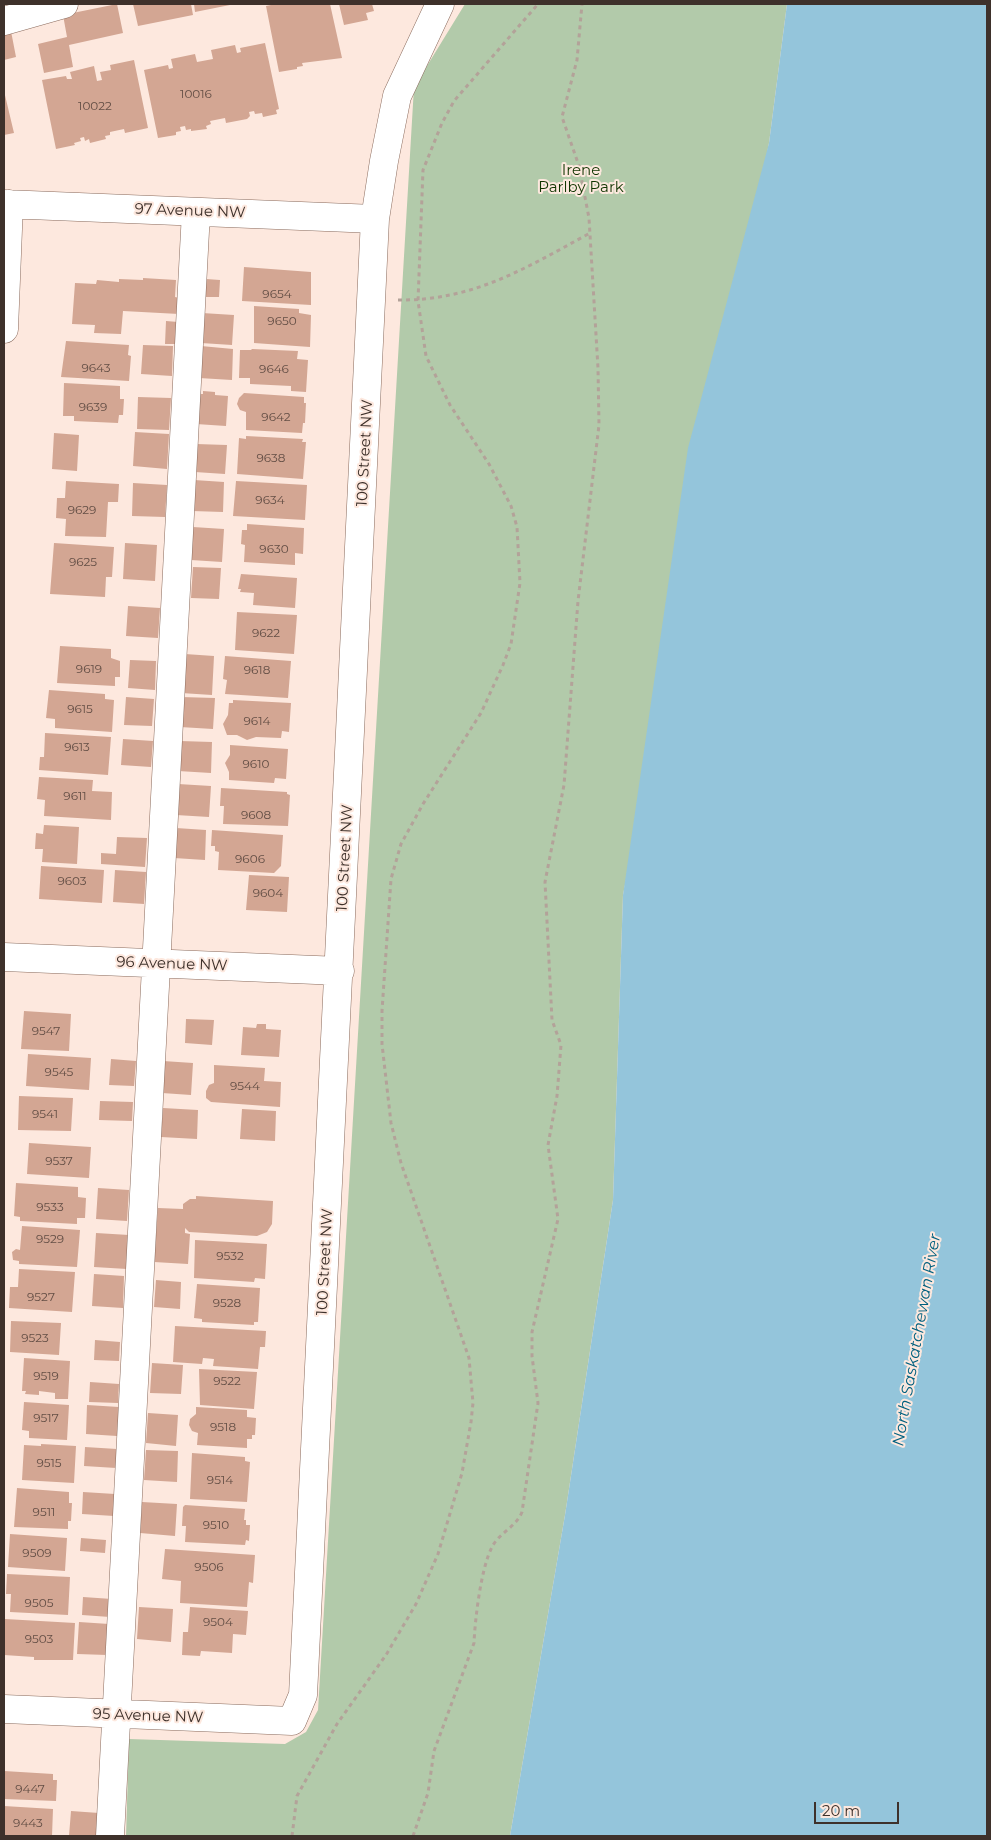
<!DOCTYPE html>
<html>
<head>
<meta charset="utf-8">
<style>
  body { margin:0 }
  #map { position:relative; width:991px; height:1840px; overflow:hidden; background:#fde8de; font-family:Montserrat,sans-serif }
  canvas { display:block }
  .frame { position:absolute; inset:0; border:5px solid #3e312b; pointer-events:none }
  .scale { position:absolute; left:814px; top:1802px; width:85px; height:22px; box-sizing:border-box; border:2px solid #3e312b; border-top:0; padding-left:6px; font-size:15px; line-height:18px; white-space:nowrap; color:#3e312b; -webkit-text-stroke:4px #fde8de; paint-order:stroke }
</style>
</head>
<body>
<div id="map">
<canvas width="991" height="1840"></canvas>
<div class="frame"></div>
<div class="scale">20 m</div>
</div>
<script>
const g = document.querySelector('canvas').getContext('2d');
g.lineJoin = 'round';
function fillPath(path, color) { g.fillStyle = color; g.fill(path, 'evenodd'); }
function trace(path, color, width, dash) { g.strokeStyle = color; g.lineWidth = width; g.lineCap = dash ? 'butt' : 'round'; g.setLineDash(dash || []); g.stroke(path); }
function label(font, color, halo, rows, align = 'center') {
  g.font = font + ' Montserrat,sans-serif'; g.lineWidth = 4; g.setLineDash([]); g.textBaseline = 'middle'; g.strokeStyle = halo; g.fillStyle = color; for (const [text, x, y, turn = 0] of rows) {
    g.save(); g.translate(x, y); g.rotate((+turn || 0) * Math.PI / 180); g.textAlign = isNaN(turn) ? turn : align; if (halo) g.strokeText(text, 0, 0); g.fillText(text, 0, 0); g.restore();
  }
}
fillPath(new Path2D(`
  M465,4H787L769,143L623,895L613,1200L565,1515L510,1836H126L129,1739L285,1744L306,1732L318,1710L414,87Z`), '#b2caaa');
fillPath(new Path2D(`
  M787,4H987V1836H510L565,1515L613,1200L623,895L688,448L769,143Z`), '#94c5db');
fillPath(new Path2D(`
  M117,4L123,33L69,45L73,67L44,73L38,44L67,37L63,15Z
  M133,4H191L193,15L138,26Z
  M194,4H230V5L195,12Z
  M276,4H330L342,58L302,63L303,66L297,67V69L279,72L266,6Z
  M339,4H372L374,11L366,13L368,20L344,25Z
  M10,26L16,57L4,60V28Z
  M265,43L279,109L276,110L277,114L263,117L262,113L255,114L254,111L249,112L250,116L247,119L226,123L225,118L210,121L211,124L206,126L207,129L191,131V129L186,130L185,126L180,127L181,131L176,132V135L158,138L144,70L168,65L169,69L173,68L171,59L195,54L197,62L213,59L211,50L235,45L237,53L241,52L240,48Z
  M134,60L148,128L125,133L124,129L110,132V135L105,136L106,139L90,143L89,139L85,141L84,137L80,138L81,141L74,143L75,145L56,149L42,80L66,76L67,79H72L70,72L94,66L97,81L102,80L100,72L111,70L110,65Z
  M4,91L14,133L4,135Z
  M244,267L311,272V305L242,301Z
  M143,278L176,280L175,297L180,298L179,314L123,311L121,334L94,333L95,325L72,324L75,283L96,284L97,280L119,282V279L143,280Z
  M206,279L220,280L219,297H205Z
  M254,306L299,309V313L311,315L310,347L254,343Z
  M202,313L234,315L232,345L201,343Z
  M166,321L178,322L176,344H165Z
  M66,341L129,345L128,355L131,356L129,381L61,377Z
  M143,345L173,346L172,376L141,374Z
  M201,346L233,349L232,380L199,378Z
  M252,349L298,351L297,359L308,360L306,392L291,391V386L250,384V378H239L240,350H251Z
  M64,383L120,386V399H124L123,415H119L118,423L74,421V416H63Z
  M203,391L215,392V395L228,396L226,426L196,424L198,394H203Z
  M244,393L304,397V403H306L305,423H303L302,433L246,430V412L240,410L237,404L239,398Z
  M138,397L171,398L169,430L137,429Z
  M135,432L169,434L167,469L133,466Z
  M54,433L79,435L77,471L52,469Z
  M246,436L303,439L302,442H306L303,479L237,474L239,438L246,439Z
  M196,444L227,445L225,474L195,472Z
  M194,480L224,482L223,512L192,511Z
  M66,481L119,484L118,502H108L106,537L65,536L66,519L56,518L57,498H65Z
  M236,481L307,485L305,520L233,516Z
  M133,483L167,485L165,517L132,516Z
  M247,524L304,528L303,554L295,553V565L244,562L245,545L241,544L242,530H247Z
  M193,527L224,529L222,562L191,560Z
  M54,543L114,547L112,577H106L105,597L50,594Z
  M125,543L157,545L155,581L123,579Z
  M193,567L221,568L219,599L191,598Z
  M241,574L297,578L295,608L253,605L254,593L240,592L241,589H238Z
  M128,606L160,608L158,638L126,636Z
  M237,612L297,615L294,654L235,650Z
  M60,646L111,649V658L120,661V677H115V686L57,683Z
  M185,654L214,656L212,695L181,693Z
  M225,656L291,661L288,698L225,694L227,680L223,679Z
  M130,660L156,661L155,690L128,688Z
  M49,690L105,694V699L114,700L112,732L55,728V719L46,718Z
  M126,697L154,699L152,726L124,725Z
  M181,697L215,698L213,729L180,727Z
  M233,700L291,703L289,732L282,731L281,738L256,737L247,740L237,735H227L223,724L228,715L229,703H233Z
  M45,733L111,737L108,775L39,770L40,757H44Z
  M123,739L153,741L151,767L121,765Z
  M180,741L212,742L211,773L178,771Z
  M230,745L288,749L286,779L275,778L274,783L229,780V772L225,763L230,755Z
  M39,777L93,780L92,791L112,792L111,820L44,816L45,800L37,799Z
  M178,784L211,786L209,817L176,815Z
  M221,788L287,792V794L290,795L288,826L223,824L224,806H220Z
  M44,825L79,827L77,864L42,862L43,849H35L36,833L43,834Z
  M176,828L206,830L205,860L174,858Z
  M212,830L283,835L281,866L274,873L218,870L219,852L215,851V846H211Z
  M117,837L147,838L145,867L101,864V853L116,854Z
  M41,866L104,870L102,903L39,899Z
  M115,870L146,872L144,904L113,902Z
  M249,875L289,877L287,912L246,910Z
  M24,1011L71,1014L69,1051L21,1049Z
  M186,1019L214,1020L212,1045L185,1043Z
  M257,1024H266V1029L281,1030L279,1057L241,1055L243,1027L256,1028Z
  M28,1054L91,1058L89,1090L26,1086Z
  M111,1059L136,1061L134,1086L109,1085Z
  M163,1061L193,1063L191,1095L162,1093Z
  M214,1065L265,1068L264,1081L281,1082L280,1107L211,1102L206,1098V1091L209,1085L214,1083Z
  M19,1096L73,1098L71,1131L18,1130Z
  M100,1101L133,1102L132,1121L99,1120Z
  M163,1108L198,1110L197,1139L161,1137Z
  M242,1109L276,1111L275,1141L240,1139Z
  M29,1143L91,1147L89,1178L27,1174Z
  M16,1183L78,1187V1197L86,1198L85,1218H77V1224L20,1221V1217L14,1216Z
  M98,1188L129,1190L127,1221L96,1219Z
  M196,1196L273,1201L272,1224L267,1232L257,1236L189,1232L185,1228V1233L190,1234L188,1264L154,1262L158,1208L183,1209V1204L190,1199H196Z
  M22,1226L80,1230L77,1267L19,1264V1261L13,1260L12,1252L16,1249L20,1250Z
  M96,1233L129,1235L127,1269L94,1267Z
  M195,1240L267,1244L265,1279L255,1278L254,1282L194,1278Z
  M19,1269L75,1272L72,1312L9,1308L10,1287H18Z
  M94,1274L124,1276L123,1308L92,1306Z
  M156,1280L181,1282L180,1309L154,1307Z
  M197,1284L260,1288L258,1322H254V1325L202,1322V1319L194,1318Z
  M11,1321L61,1323L59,1355L10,1352Z
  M175,1326L266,1331L265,1347H260L258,1369L213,1366L214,1359L203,1358L202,1364L173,1362Z
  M95,1340L120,1342L119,1361L94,1360Z
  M24,1358L70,1361L68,1399H55V1393L39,1391V1395L25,1394L26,1391H22Z
  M152,1363L183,1365L181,1394L150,1393Z
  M199,1369L257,1372L254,1409L200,1405Z
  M90,1382L119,1384L118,1403L89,1402Z
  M24,1402L69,1405L67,1440L29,1438V1431L22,1430Z
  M87,1405L119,1407L117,1436L86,1434Z
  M196,1407L247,1410V1417L256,1418L255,1435H252V1439H247V1448L197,1445L198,1433L192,1431L189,1425L190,1419L196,1414Z
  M148,1413L178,1415L176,1446L146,1443Z
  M41,1444L76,1446L74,1483L22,1480L24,1445L41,1446Z
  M85,1447L117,1449L116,1468L84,1466Z
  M146,1450L178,1451L177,1482L144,1480Z
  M192,1453L245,1457V1461L250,1462L247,1502L190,1499Z
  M17,1488L69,1492V1503H72L71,1521H68V1529L14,1527Z
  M83,1492L115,1494L114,1516L82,1514Z
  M142,1502L177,1504L175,1536L140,1533Z
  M185,1505L245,1509L244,1520H246V1525H250L249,1541L246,1540L245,1545L185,1542L186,1526H182L183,1507Z
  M10,1534L67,1538L65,1571L8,1567Z
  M81,1538L106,1540L105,1553L80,1551Z
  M165,1549L255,1555L253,1583L249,1582L247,1607L180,1603L181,1581L162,1579Z
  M7,1574L70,1577L68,1615L10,1612L11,1594H6Z
  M83,1597L112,1599L110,1617L82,1615Z
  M139,1607L173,1609L171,1642L137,1639Z
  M190,1607L248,1611L246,1635L233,1634L232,1653L201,1651L200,1656L182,1655L183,1632H188Z
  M5,1619L75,1623L73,1660H34V1657L4,1655Z
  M79,1622L109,1624L107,1655L77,1654Z
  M4,1771L53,1774V1780H57L56,1801L4,1799Z
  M4,1806L53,1809L52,1836H4Z
  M71,1811L99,1813L97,1836H69Z`), '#d3a693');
const minor = new Path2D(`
  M4,21L64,4
  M4,204L375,219
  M4,329L9,204
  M4,957L340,971
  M4,1709L292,1721L303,1695L375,219L384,161L397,96L440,4
  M110,1836L196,212`);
trace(minor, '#8a6b5d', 29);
trace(new Path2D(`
  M398,300C473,301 526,268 590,233
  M292,1836L297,1796L337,1724L386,1655L416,1604L438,1554L462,1473L471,1422L473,1403L469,1358L401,1163L391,1123L382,1044V1011L391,879L401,844L423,804L481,713L503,665L511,644L520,583L517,527L511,506L489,464L450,405L426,356L418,301L423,170L442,123L454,101L538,4
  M413,1836L428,1793L434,1751L474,1643C475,1619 481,1568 492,1547C499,1533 516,1527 522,1512L538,1403L532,1356V1332L558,1219L548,1145L557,1096L561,1045L552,1020L545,882L564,785L578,601L599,425L598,368L589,218L579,166L562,117L577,60L582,4`), '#b3a299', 3, [4, 4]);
trace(minor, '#fff', 28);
label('12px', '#634e45', null, [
  ["10016",196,94],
  ["10022",95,106],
  ["9654",277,294],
  ["9650",282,321],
  ["9643",96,368],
  ["9646",274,369],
  ["9639",93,407],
  ["9642",276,417],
  ["9638",271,458],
  ["9634",270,500],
  ["9629",82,510],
  ["9630",274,549],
  ["9625",83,562],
  ["9622",266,633],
  ["9619",89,669],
  ["9618",257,670],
  ["9615",80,709],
  ["9614",257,721],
  ["9613",77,747],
  ["9610",256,764],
  ["9611",75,796],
  ["9608",256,815],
  ["9606",250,859],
  ["9603",72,881],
  ["9604",268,893],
  ["9547",46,1031],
  ["9545",59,1072],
  ["9544",245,1086],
  ["9541",45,1114],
  ["9537",59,1161],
  ["9533",50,1207],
  ["9529",50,1239],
  ["9532",230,1256],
  ["9527",41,1297],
  ["9528",227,1303],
  ["9523",35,1338],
  ["9519",46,1376],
  ["9522",227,1381],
  ["9517",46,1418],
  ["9518",223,1427],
  ["9515",49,1463],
  ["9514",220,1480],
  ["9511",44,1512],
  ["9510",216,1525],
  ["9509",37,1553],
  ["9506",209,1567],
  ["9505",39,1603],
  ["9504",218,1622],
  ["9503",39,1639],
  ["9447",30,1789],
  ["9443",28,1823]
]);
label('15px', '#103500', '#fde8de', [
  ["Irene",581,171],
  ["Parlby Park",581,188]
]);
label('15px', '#3e312b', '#fde8de', [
  ["97 Avenue NW",190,211,2],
  ["100 Street NW",365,453,-87],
  ["100 Street NW",345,858,-87],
  ["96 Avenue NW",172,964,2],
  ["100 Street NW",325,1262,-87],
  ["95 Avenue NW",148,1716,2]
]);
label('italic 16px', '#00607f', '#fde8de', [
  ["North Saskatchewan River",917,1340,-80]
]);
</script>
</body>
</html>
